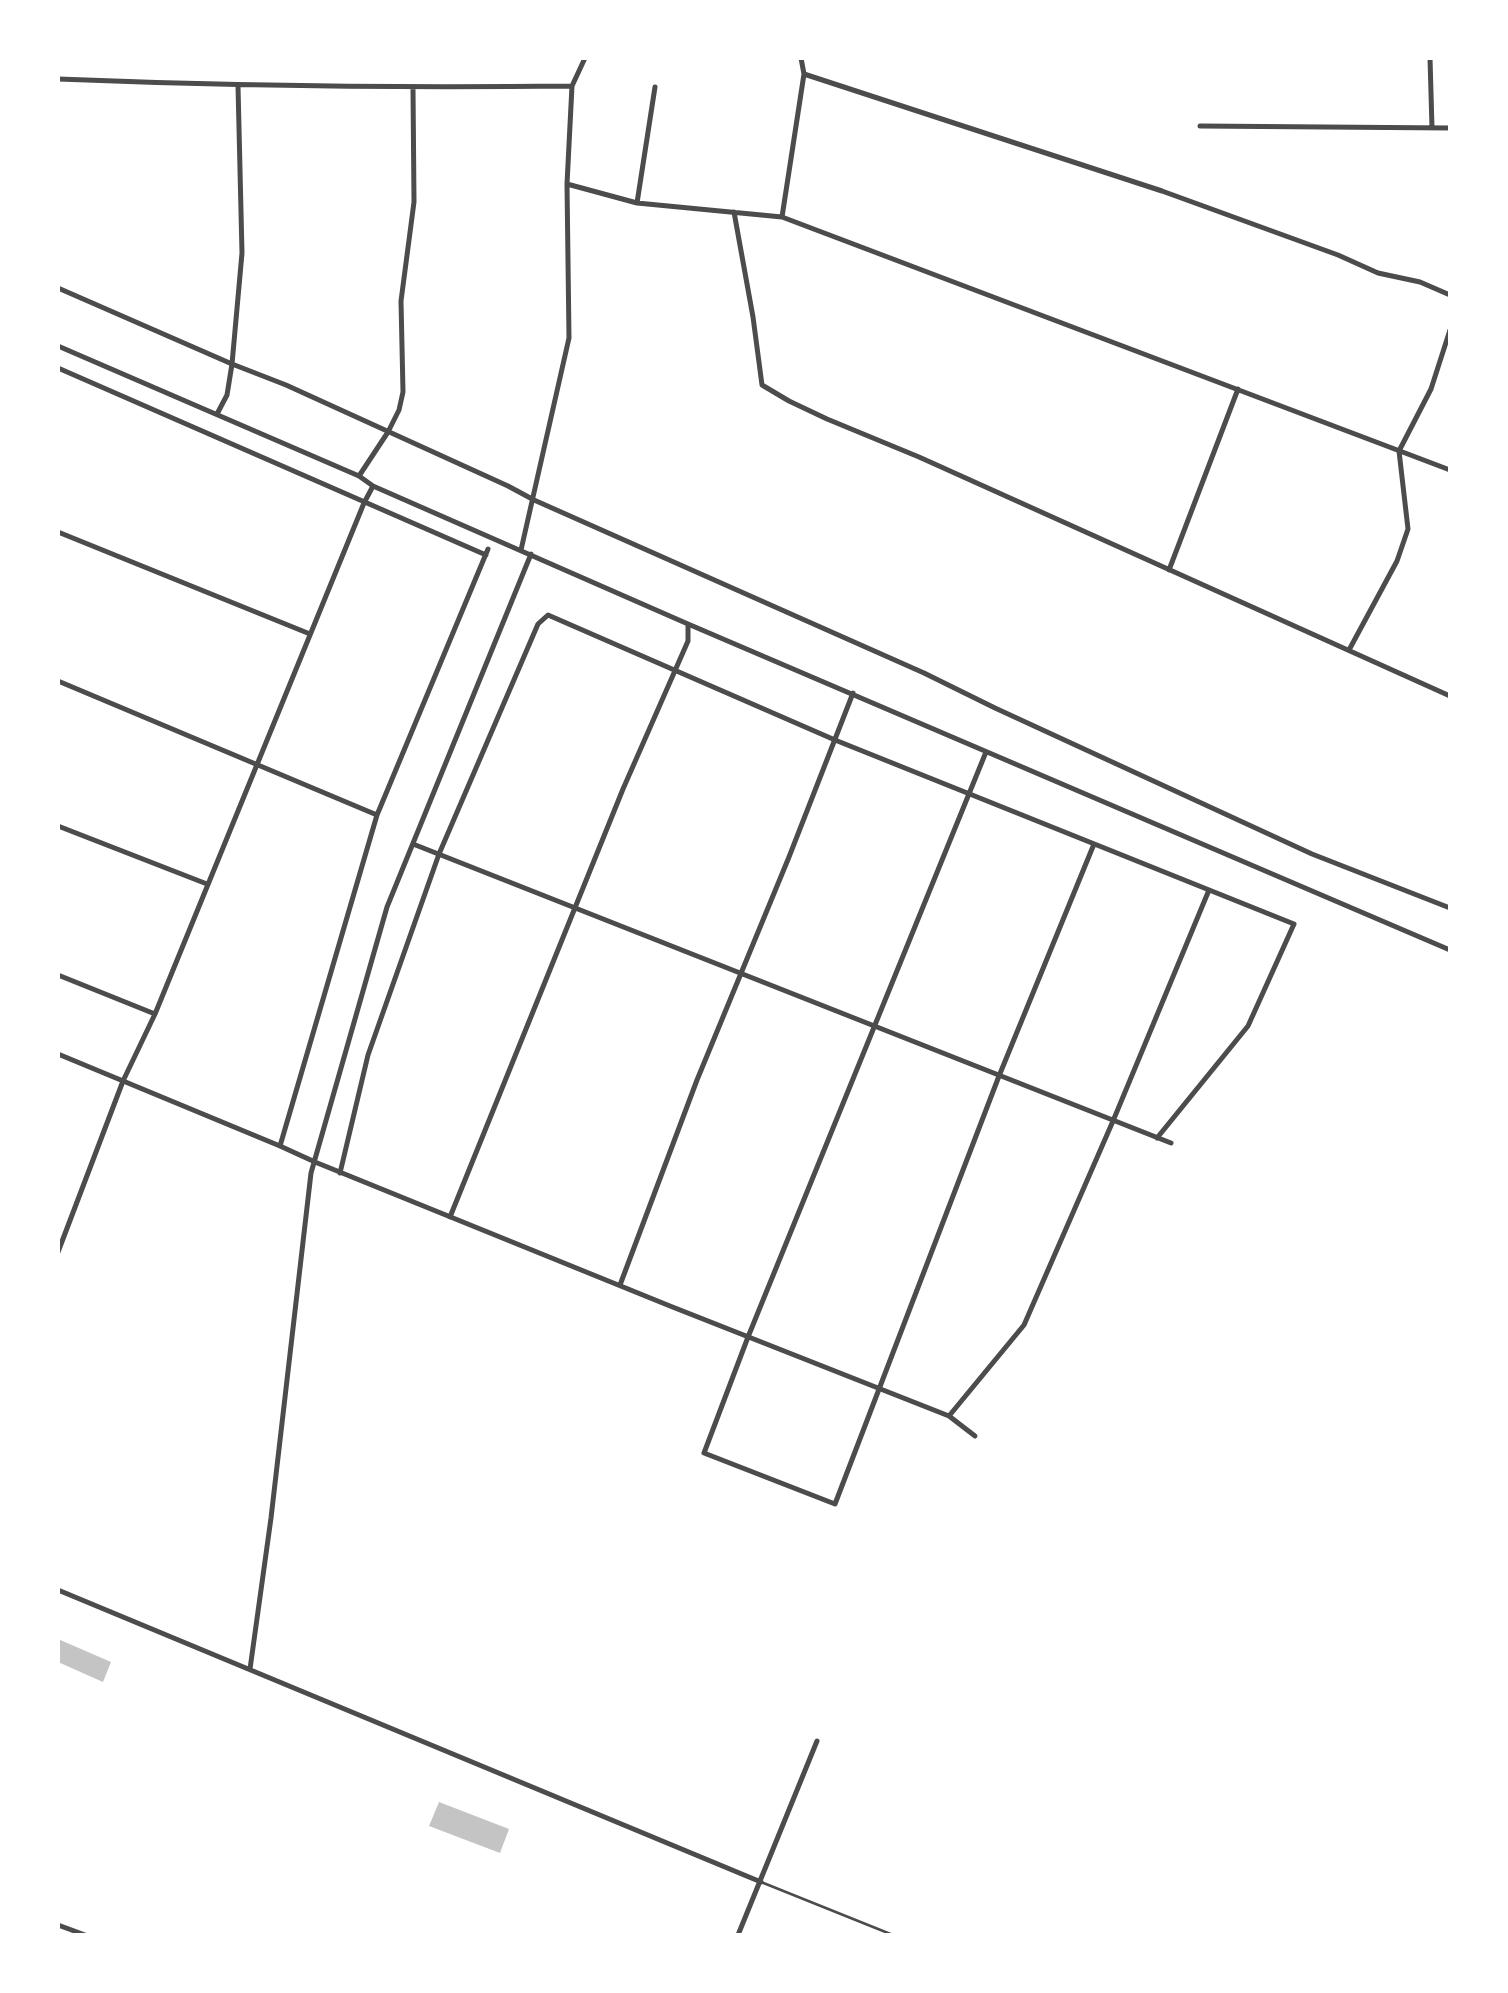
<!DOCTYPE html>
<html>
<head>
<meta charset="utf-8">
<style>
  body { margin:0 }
  #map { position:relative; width:1508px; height:1993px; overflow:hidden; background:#fff; font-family:Barlow,sans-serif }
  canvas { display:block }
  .frame { position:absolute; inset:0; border:60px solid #fff; pointer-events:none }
</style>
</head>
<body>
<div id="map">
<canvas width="1508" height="1993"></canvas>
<div class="frame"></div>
</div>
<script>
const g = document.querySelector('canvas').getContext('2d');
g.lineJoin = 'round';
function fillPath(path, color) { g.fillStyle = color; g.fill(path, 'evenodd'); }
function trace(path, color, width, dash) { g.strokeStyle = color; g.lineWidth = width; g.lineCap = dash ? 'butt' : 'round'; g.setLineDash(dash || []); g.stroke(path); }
fillPath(new Path2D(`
  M58,1639L111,1662L103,1682L58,1662Z
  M439,1802L509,1829L500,1853L429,1826Z`), '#c4c4c4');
trace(new Path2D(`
  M761,1882L893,1935`), '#4c4c4c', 2.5);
trace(new Path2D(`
  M1430,58L1432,128
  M804,74L1162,191L1338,255L1378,273L1420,282L1450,295
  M58,79C229,86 401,88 572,86
  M1200,126L1450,128
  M567,184L637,203L782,217L1450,470
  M637,203L655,87
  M734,212L753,317L762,385L789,401L827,419L919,457L1450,696
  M782,217L804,74L801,58
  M58,288L232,364L286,385L508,486L534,500L924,673L995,708L1312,854L1450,908
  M58,346L359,476L373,486L688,624L1450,950
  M58,368L486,555
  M217,414L227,395L232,364L242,253L238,86
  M359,476L388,432L399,410L403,392L401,301L414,202L413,88
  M58,532L310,634
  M521,550L569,338L567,184L572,86L585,58
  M1169,570L1238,389
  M1349,650L1397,561L1408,529L1399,451L1431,389L1450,330
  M58,681L377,815
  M986,752L748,1337L704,1453L835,1504L999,1076L1094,844
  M58,826L207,884
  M413,844L1171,1143
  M58,975L155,1014
  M58,1054L280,1146L315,1162L670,1306L949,1416L975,1436
  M280,1146L377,815L488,549
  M340,1173L368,1055L439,854L538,624L548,615L835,740L1294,924L1248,1026L1157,1138
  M450,1217L623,789L688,641V624
  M58,1252L123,1081L155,1014L364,503L373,486
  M620,1285L697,1080L789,857L853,693
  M949,1416L1024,1325L1113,1121L1209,890
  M58,1590L761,1882
  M250,1669L271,1518L311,1173L387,907L531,554
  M58,1925L85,1935
  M738,1935L817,1741`), '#4c4c4c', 5);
</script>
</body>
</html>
